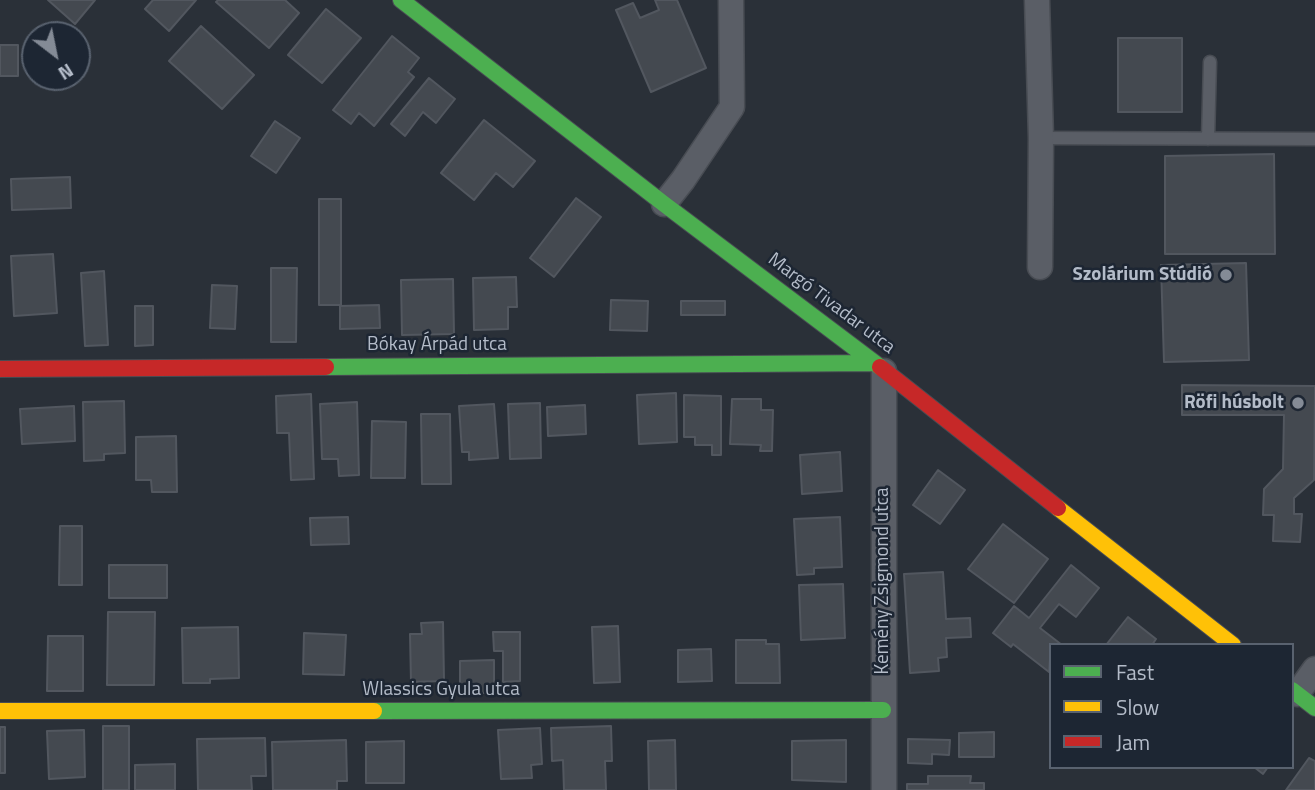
<!DOCTYPE html>
<html>
<head>
<meta charset="utf-8">
<style>
  body { margin:0 }
  #map { position:relative; width:1315px; height:790px; overflow:hidden; background:#2a3038; font-family:"Titillium Web",sans-serif }
  canvas { display:block }
  .legend { position:absolute; left:1049px; top:643px; width:245px; height:126px; box-sizing:border-box; background:#1d2633; border:2px solid #59626f; margin:0; padding:9px 12px; list-style:none; font-size:21px; color:#b4bcc9 }
  .legend li { display:flex; align-items:center; gap:14px; height:35px }
  .legend b { width:35px; border:2px solid #59626f }
  .north { position:absolute; left:21px; top:21px; width:70px; height:70px; box-sizing:border-box; background:#1d2633; border:2px solid #59626f; border-radius:50%; rotate:148deg; font-size:19px; font-weight:700; line-height:28px; text-align:center; color:#b4bcc9 }
  .north::after { content:''; display:block; margin:auto; width:24px; height:32px; background:#848b96; clip-path:polygon(50% 0,100% 100%,50% 72%,0 100%) }
</style>
</head>
<body>
<div id="map">
<canvas width="1315" height="790"></canvas>
<ul class="legend">
<li><b style="height:9px;background:#4caf50"></b>Fast</li>
<li><b style="height:9px;background:#ffc107"></b>Slow</li>
<li><b style="height:9px;background:#c62828"></b>Jam</li>
</ul>
<div class="north">N</div>
</div>
<script>
const g = document.querySelector('canvas').getContext('2d');
g.lineJoin = 'round';
function fillPath(path, color) { g.fillStyle = color; g.fill(path, 'evenodd'); }
function trace(path, color, width, dash) { g.strokeStyle = color; g.lineWidth = width; g.lineCap = dash ? 'butt' : 'round'; g.setLineDash(dash || []); g.stroke(path); }
function label(font, color, halo, rows, align = 'center') {
  g.font = font + ' "Titillium Web",sans-serif'; g.lineWidth = 5; g.setLineDash([]); g.textBaseline = 'middle'; g.strokeStyle = halo; g.fillStyle = color; for (const [text, x, y, turn = 0] of rows) {
    g.save(); g.translate(x, y); g.rotate((+turn || 0) * Math.PI / 180); g.textAlign = isNaN(turn) ? turn : align; if (halo) g.strokeText(text, 0, 0); g.fillText(text, 0, 0); g.restore();
  }
}
const building = new Path2D(`
  M48,0H95L75,24Z
  M153,0H196L169,31L145,9Z
  M218,0H285L299,13L269,48L216,2Z
  M655,0H677L706,68L651,92L616,10L633,3L640,18L659,10Z
  M326,9L361,38L322,83L288,55Z
  M201,26L254,75L222,109L169,61Z
  M392,36L419,58L408,72L414,77L374,126L359,113L351,124L333,110Z
  M1118,38H1182V112H1118Z
  M0,45H18V76H0Z
  M429,78L455,99L436,123L423,112L405,136L391,124Z
  M484,120L535,161L513,187L496,173L474,200L441,173Z
  M275,121L300,138L276,173L251,156Z
  M1274,154L1275,254H1165V156Z
  M70,177L71,208L12,210L11,179Z
  M576,198L601,217L554,277L530,258Z
  M319,199H341V305H319Z
  M53,254L57,313L14,316L11,256Z
  M1246,263L1249,360L1164,362L1161,265Z
  M271,268H297L296,342H271Z
  M104,271L108,345L85,346L81,273Z
  M516,277L517,307H508V329L474,330L473,278Z
  M453,279L454,334L402,335L401,280Z
  M212,285L237,286L235,329L210,328Z
  M611,300L648,301L647,331L610,330Z
  M681,301H725V315H681Z
  M379,305L380,328L340,329V306Z
  M135,306H153V345L135,346Z
  M1182,385L1315,386L1314,480L1294,498V514H1302L1300,542L1273,541L1274,515H1263L1264,489L1283,469L1284,415H1182Z
  M676,393L677,442L639,444L637,395Z
  M311,394L314,479L291,480L289,433H277L276,396Z
  M684,395L721,396V455H712V445H695V437H684Z
  M732,399H761V410H773L772,451H760L761,445L730,444Z
  M124,401L125,453L104,454V460L84,461L83,402Z
  M357,402L359,475L339,476L338,459H322L320,404Z
  M540,403L541,458L510,459L508,404Z
  M494,404L498,458L469,460V452H462L459,406Z
  M585,405L586,434L548,436L547,407Z
  M74,406L75,441L22,444L20,409Z
  M421,414H450L451,484H422Z
  M372,421L406,422L405,478H371Z
  M176,436L177,492H152L151,480H136V437Z
  M840,452L842,491L802,494L800,455Z
  M938,470L965,490L940,524L913,505Z
  M348,517L349,544L311,545L310,518Z
  M840,517L842,567L814,568V574L797,575L794,519Z
  M1003,524L1048,559L1014,603L968,569Z
  M60,526H82V585H59Z
  M109,565H167V598H109Z
  M1071,565L1099,588L1076,617L1059,604L1040,628L1062,645H1051L1049,672L1013,644L1011,647L993,633L1014,606L1029,618Z
  M943,572L946,619L970,618L971,637L946,638L947,657L938,658L939,671L910,673L904,574Z
  M843,584L845,638L801,640L799,585Z
  M108,612H155L154,685H107Z
  M1128,617L1156,639L1152,645H1106Z
  M443,622L444,681L411,682L410,634H422L421,623Z
  M618,626L620,682L594,683L592,627Z
  M238,627L239,678L210,679V683H183L182,628Z
  M493,632H520V681L503,682V651H494Z
  M304,633L346,635L344,675L303,674Z
  M48,636H83V691H47Z
  M736,640H766V644H779L780,683H736Z
  M711,649L712,681L678,682V650Z
  M494,660V693H460V661Z
  M103,726H129V790H103Z
  M611,726L612,761H605L606,790H564L563,760L552,761L551,728Z
  M0,727H5V773H0Z
  M540,728L542,764L531,765L532,778L501,779L498,730Z
  M84,730L85,777L49,779L47,731Z
  M994,732V757H959V733Z
  M265,738L266,776H251L252,790H198L197,739Z
  M908,739L950,740L949,755L932,754V764L908,763Z
  M346,740L347,781H337V790H273L272,742Z
  M675,740L676,790H649L648,741Z
  M846,740V782L792,780V741Z
  M404,741V783H366V742Z
  M1309,758L1315,761V790H1286Z
  M175,764V790H135V765Z
  M1254,767H1268L1263,774Z
  M928,776H971L970,783H984V790H907V784H928Z`);
fillPath(building, '#444950');
trace(building, '#52575f', 2);
const lane = new Path2D(`
  M1041,138L1315,139
  M1208,139L1210,62`);
const street = new Path2D(`
  M1037,0L1041,138L1040,267
  M664,204L683,180L732,107L731,0
  M1297,694L1315,669
  M884,790V371`);
const fast = new Path2D(`
  M401,0L664,204L880,367
  M326,367L875,363
  M1292,690L1315,708
  M374,711L883,710`);
const slow = new Path2D(`
  M1058,508L1233,645
  M0,711H374`);
const jam = new Path2D(`
  M880,367L1058,508
  M0,369L326,367`);
trace(lane, '#484c53', 15);
trace(street, '#484c53', 27);
trace(fast, '#484c53', 18);
trace(slow, '#484c53', 18);
trace(jam, '#484c53', 18);
trace(lane, '#5a5e66', 12);
trace(street, '#5a5e66', 24);
trace(fast, '#4caf50', 16);
trace(slow, '#ffc107', 16);
trace(jam, '#c62828', 16);
for (const [x, y, r, color] of [
  [1226,275,7,"#848b96"],
  [1298,403,7,"#848b96"]
]) { const dot = new Path2D(); dot.arc(x, y, r, 0, 2 * Math.PI); g.fillStyle = color; g.fill(dot); trace(dot, '#1d2633', 2.5); }
label('bold 19px', '#b4bcc9', '#1d2633', [
  ["Szolárium Stúdió",1212,275],
  ["Röfi húsbolt",1284,403]
], 'right');
label('19px', '#b4bcc9', '#1d2633', [
  ["Margó Tivadar utca",831,304,37],
  ["Bókay Árpád utca",437,345],
  ["Kemény Zsigmond utca",883,581,-90],
  ["Wlassics Gyula utca",441,690]
]);
</script>
</body>
</html>
